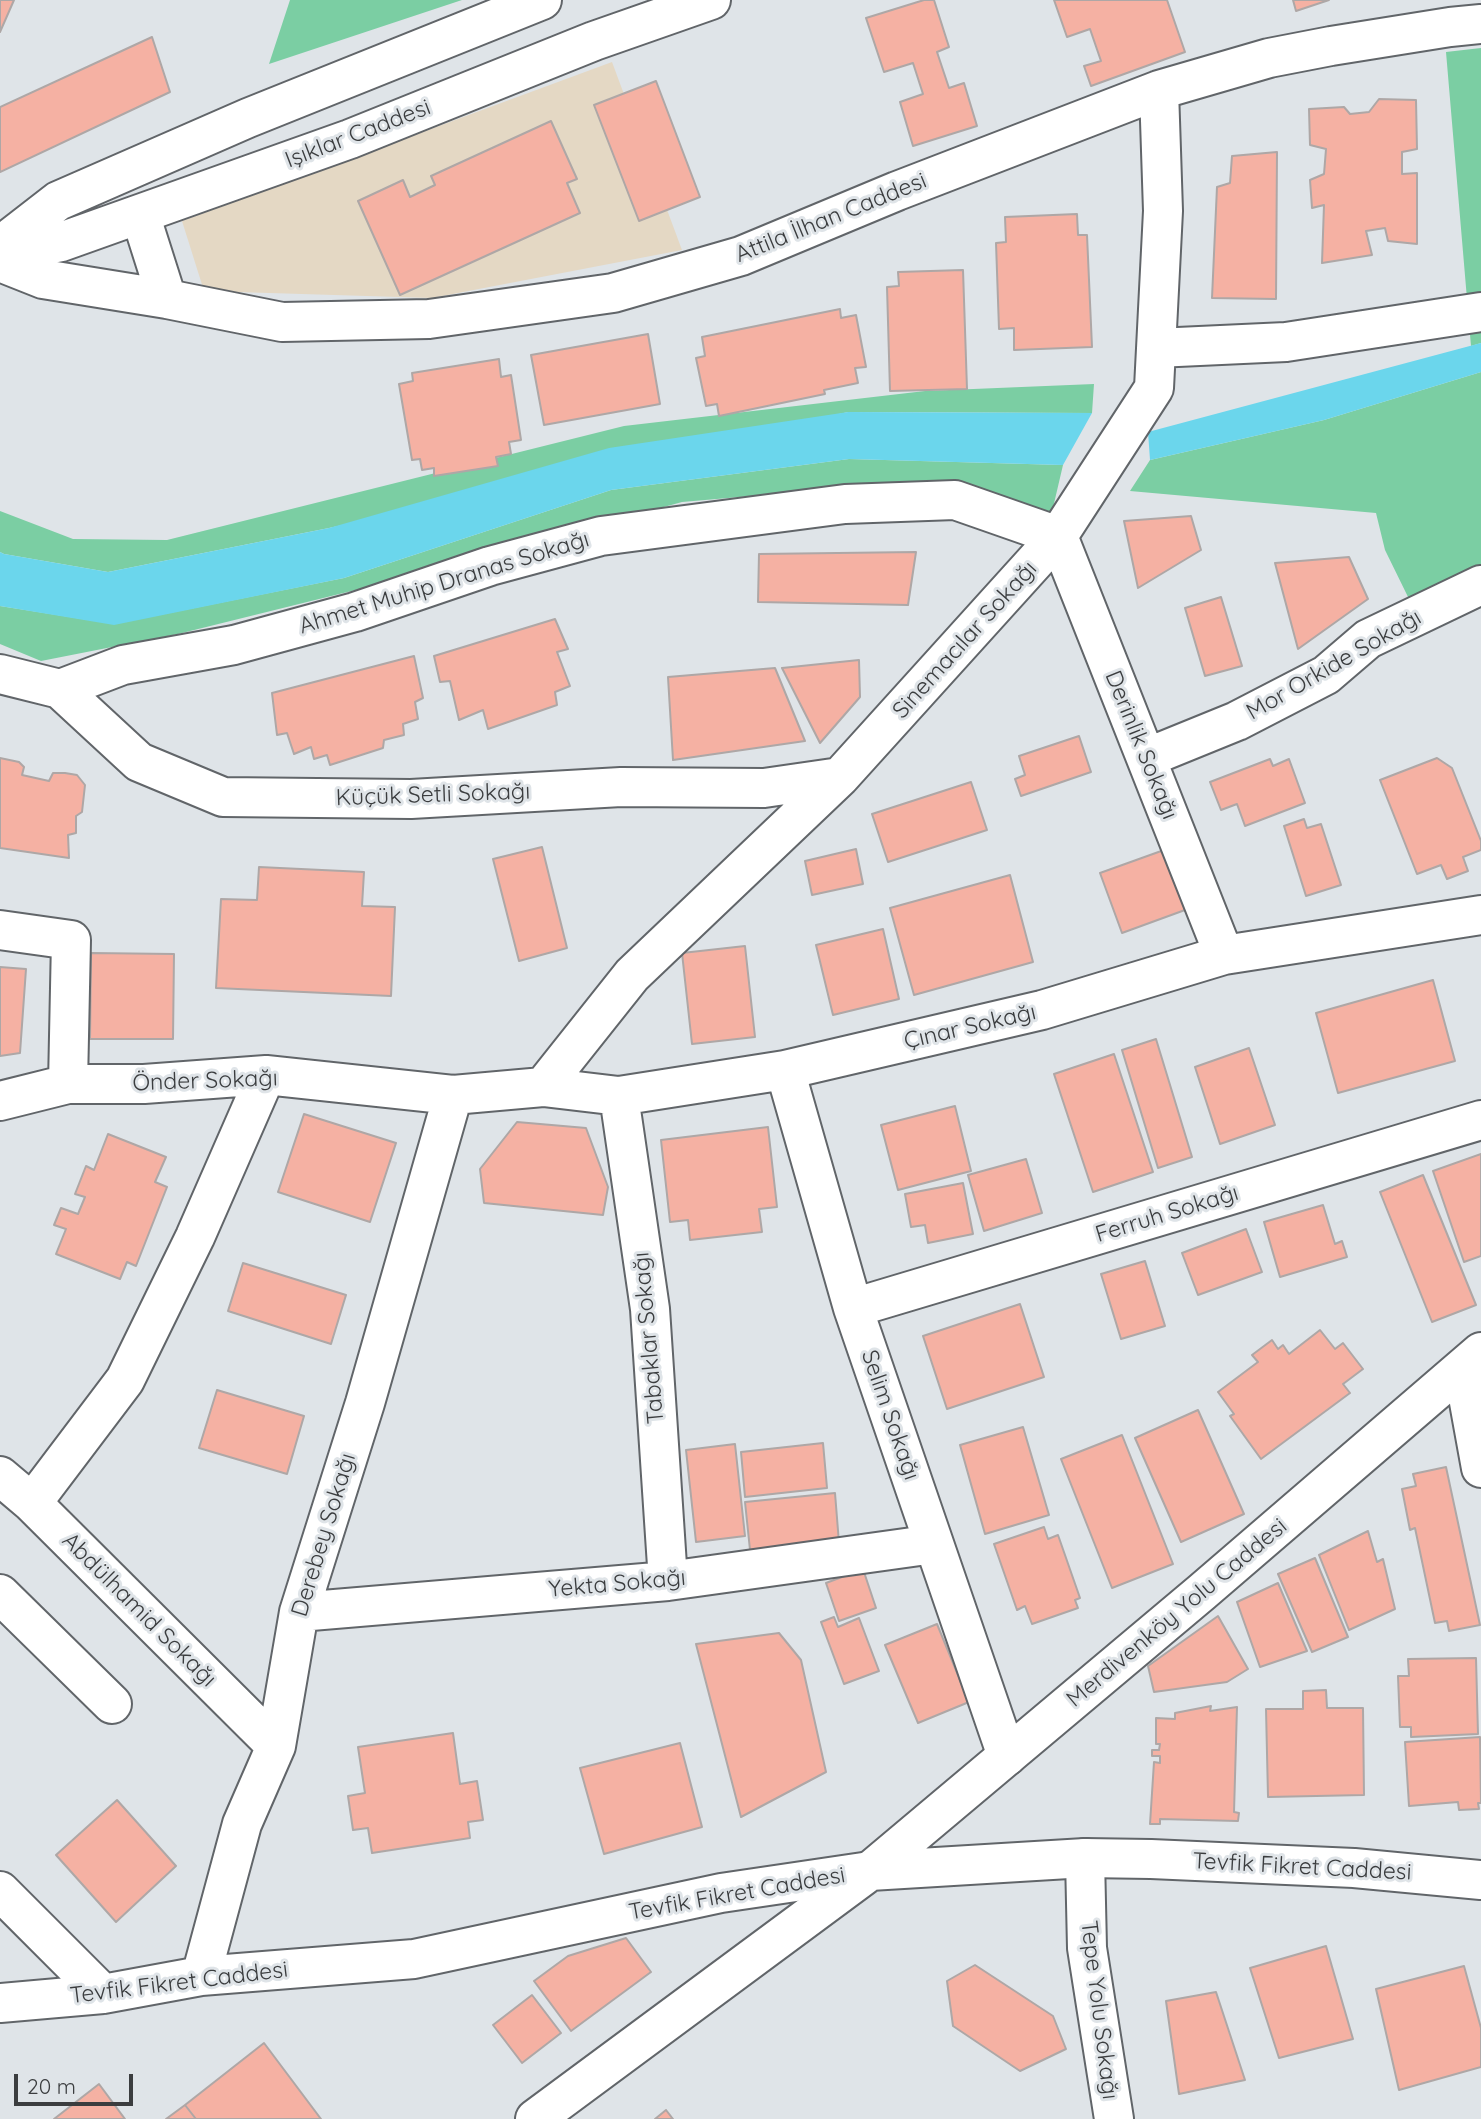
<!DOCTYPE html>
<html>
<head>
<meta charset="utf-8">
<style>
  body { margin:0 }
  #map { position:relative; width:1481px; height:2119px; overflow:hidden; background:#dfe4e8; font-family:Quicksand,sans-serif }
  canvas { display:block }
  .scale { position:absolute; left:14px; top:2074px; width:119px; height:32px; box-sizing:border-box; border:4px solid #3b3d3f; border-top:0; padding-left:9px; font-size:21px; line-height:24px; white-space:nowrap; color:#3b3d3f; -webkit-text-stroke:5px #dfe4e8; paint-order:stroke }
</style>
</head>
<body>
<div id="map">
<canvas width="1481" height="2119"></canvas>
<div class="scale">20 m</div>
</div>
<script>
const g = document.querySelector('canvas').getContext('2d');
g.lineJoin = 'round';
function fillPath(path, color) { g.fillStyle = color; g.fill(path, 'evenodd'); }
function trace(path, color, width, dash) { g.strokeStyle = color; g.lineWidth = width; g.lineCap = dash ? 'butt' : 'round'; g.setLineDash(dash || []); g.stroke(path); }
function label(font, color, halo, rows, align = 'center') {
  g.font = font + ' Quicksand,sans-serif'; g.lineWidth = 6; g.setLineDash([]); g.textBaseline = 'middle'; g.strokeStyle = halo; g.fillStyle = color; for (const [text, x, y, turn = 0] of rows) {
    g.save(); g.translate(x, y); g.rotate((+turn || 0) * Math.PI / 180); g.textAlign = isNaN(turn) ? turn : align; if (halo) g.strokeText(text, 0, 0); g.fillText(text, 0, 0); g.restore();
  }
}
fillPath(new Path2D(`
  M612,62L682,250L432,298L204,291L182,221Z`), '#e4d8c4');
fillPath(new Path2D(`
  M290,0H462L269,64Z
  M1481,48V343L1471,346L1446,52Z
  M1481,372V573L1410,601L1385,550L1376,513L1130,491L1150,460L1324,420Z
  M1094,384L1092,413L848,412L329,528L108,572L4,554L0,552V511L73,539L167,540L624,426L925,391Z
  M849,459L1063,465L1052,512L936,480L682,502L424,573L178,634L41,661L0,644V606L114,624L344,578L611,490Z`), '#7bcea3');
fillPath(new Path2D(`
  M1481,343V372L1324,420L1150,460L1148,432Z
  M848,412L1092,413L1063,465L849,459L611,490L344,578L114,625L0,606V552L4,554L108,572L329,528L609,448Z`), '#6bd6ec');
const building = new Path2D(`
  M0,0H14L0,32Z
  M924,0H934L949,47L937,52L949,88L964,83L977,126L913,146L900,102L923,94L913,63L884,72L866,18Z
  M1054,0H1167L1185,52L1091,86L1084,66L1101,61L1090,29L1067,37Z
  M1293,0H1329L1296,11Z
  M152,37L170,92L0,172V107Z
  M656,81L700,197L639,221L594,105Z
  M1379,99L1416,100L1417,149L1402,152V174L1417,173V244L1388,241L1385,228L1366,231L1372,255L1322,263L1324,205L1312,208L1310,180L1324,174L1326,149L1310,145L1309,109L1344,107L1350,114L1369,112Z
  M551,121L577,179L567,183L580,213L400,295L358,201L403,180L410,197L435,185L431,176Z
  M1277,152L1276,299L1212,298L1217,187L1230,183L1232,156Z
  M1077,214L1078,235H1087L1092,347L1014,350V328L999,329L996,243L1006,242L1005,217Z
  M963,270L967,389L890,391L887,287L899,286L898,272Z
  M840,309L841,318L856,315L866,367L855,368L858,383L824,390L825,394L719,416L717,404L706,406L696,358L705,356L702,337Z
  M648,334L660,404L544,425L531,355Z
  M499,359L501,377L511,375L521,440L509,442L511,454L496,457L498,466L434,476V468L422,470L420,459L412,460L399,384L413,381L412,373Z
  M1191,516L1201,550L1138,588L1124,521Z
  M916,552L908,605L758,602L759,554Z
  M1349,557L1368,599L1298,649L1275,563Z
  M1221,597L1242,666L1205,676L1185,608Z
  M555,619L568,649L557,652L570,686L555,692L557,705L488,729L483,710L459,720L450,681L440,682L434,656Z
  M414,656L423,698L415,702L418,719L403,724L404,735L384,740L383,748L330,765L327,755L314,759L311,747L294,754L287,733L277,735L272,693Z
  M859,660L860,697L820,743L782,668Z
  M775,668L805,741L673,760L668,677Z
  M1079,736L1091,772L1021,796L1015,779L1025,775L1019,756Z
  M0,758L19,762L24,767L22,775L49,781L53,773H65L77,775L85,785L82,812L76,816V833L68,835L69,858L0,848Z
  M1437,758L1452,768L1481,841V850L1463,857L1468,871L1447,879L1441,865L1417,874L1380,780Z
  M1270,759L1273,766L1289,759L1305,803L1245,826L1237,804L1221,810L1210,782Z
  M971,782L987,830L888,862L872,814Z
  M1304,819L1307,828L1321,824L1341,885L1306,896L1284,826Z
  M542,847L567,948L519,961L493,859Z
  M856,849L863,884L812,895L805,861Z
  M1164,850L1185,910L1122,933L1100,873Z
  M259,867L364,872L362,906L395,907L391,996L216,988L221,899L257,900Z
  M1010,875L1033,962L914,995L890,908Z
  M883,929L899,999L833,1015L816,945Z
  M745,946L755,1037L692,1044L682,953Z
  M91,953L174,954L173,1039H90Z
  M0,967L26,969L20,1053L0,1056Z
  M1433,980L1455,1061L1338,1093L1316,1013Z
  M1156,1039L1192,1157L1158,1168L1122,1050Z
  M1249,1048L1275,1125L1220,1144L1195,1067Z
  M1114,1054L1153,1172L1093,1192L1054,1074Z
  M955,1106L971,1171L898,1190L881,1125Z
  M304,1114L396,1143L370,1222L278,1192Z
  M517,1122L586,1128L608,1187L603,1215L484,1203L480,1169Z
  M768,1127L777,1207L759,1209L762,1232L690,1240L688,1220L670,1222L661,1140Z
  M108,1134L166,1157L155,1182L167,1187L136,1266L127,1262L120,1279L56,1254L66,1229L54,1225L61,1208L78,1214L85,1197L75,1194L86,1166L94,1170Z
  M1481,1154V1256L1464,1262L1433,1171Z
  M1026,1159L1042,1213L984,1231L968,1175Z
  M1423,1175L1476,1305L1432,1322L1380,1192Z
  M963,1183L973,1234L928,1243L925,1225L911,1227L905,1194Z
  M1323,1205L1335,1244L1342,1241L1347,1257L1280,1277L1264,1222Z
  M1246,1229L1262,1272L1198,1295L1182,1253Z
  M1145,1261L1165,1326L1121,1339L1101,1274Z
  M243,1263L346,1295L331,1344L228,1311Z
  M1020,1304L1044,1377L947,1409L923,1336Z
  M1320,1330L1335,1349L1343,1343L1363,1369L1343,1384L1350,1393L1261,1459L1230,1416L1234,1414L1218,1392L1258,1362L1252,1355L1272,1340L1278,1349L1283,1345L1289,1354Z
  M217,1390L304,1416L287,1474L199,1448Z
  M1198,1410L1244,1514L1181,1542L1135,1438Z
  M1023,1427L1049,1515L985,1534L960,1445Z
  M1122,1435L1173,1564L1112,1588L1061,1459Z
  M823,1443L827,1488L745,1497L741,1452Z
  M735,1444L745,1536L696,1542L686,1450Z
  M1446,1467L1480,1625L1449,1631L1447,1621L1435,1623L1415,1528L1410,1530L1402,1489L1416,1486L1413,1474Z
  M835,1493L839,1543L750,1550L745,1502Z
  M1044,1527L1048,1539L1058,1535L1080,1598L1075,1600L1078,1608L1032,1624L1025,1606L1017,1610L994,1544Z
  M1368,1531L1377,1562L1383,1559L1395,1609L1349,1630L1319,1555Z
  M1315,1558L1348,1637L1312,1652L1278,1574Z
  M863,1569L876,1608L839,1621L826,1583Z
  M1278,1583L1307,1651L1260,1667L1237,1602Z
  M1218,1616L1248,1669L1227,1682L1154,1692L1148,1666Z
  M834,1617L838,1627L859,1618L879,1671L844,1684L821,1622Z
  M937,1624L969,1702L918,1723L885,1645Z
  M779,1633L801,1660L826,1772L741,1817L696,1644Z
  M1476,1658L1478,1734L1411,1737V1727H1400L1398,1676H1409L1408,1659Z
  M1326,1690L1327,1708H1363L1364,1795L1268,1797L1266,1709H1303V1691Z
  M1211,1706L1210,1711L1237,1707L1234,1812L1239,1813L1238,1821L1160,1819V1824H1150L1154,1762L1160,1763V1756H1152V1750H1159L1160,1744H1156V1718L1175,1719V1713Z
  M453,1733L460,1784L477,1781L483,1820L468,1822L470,1838L372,1853L368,1828L353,1830L348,1796L365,1793L358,1747Z
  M1480,1737L1481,1803H1478L1479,1809L1459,1810L1458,1802L1409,1806L1405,1742Z
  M680,1743L702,1827L604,1854L580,1768Z
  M117,1800L176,1866L116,1922L56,1855Z
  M626,1938L651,1972L571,2031L534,1981L568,1956Z
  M1326,1946L1353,2039L1279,2058L1250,1968Z
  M975,1965L1053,2016L1066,2049L1020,2071L953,2026L947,1981Z
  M1464,1966L1481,2028V2067L1399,2090L1376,1989Z
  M1216,1992L1245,2080L1179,2094L1166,2001Z
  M532,1995L561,2033L522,2063L493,2025Z
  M264,2043L321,2119H196L185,2105Z
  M99,2084L125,2119H54Z
  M185,2105L196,2119H166Z
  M666,2110L673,2119H655Z`);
fillPath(building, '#f5b1a3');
trace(building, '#aea7a6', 2);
const minor = new Path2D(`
  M140,214L167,299
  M0,246L58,201L248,118L542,0
  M0,254L61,242L350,139L594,41L711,0
  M0,262L43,279L167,299L282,322L429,319L613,293L741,256L897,191L1159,90L1269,58L1331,46L1450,27L1481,24
  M1156,348L1286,342L1481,312
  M0,674L60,689L123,665L234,645L355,612L490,566L601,536L845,504L955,500L1058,536L1224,955
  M60,689L139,762L223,797L411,799L621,787L764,788L840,777
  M1146,758L1237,721L1326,675L1368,639L1481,585
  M0,930L71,940L68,1084
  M785,1070L853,1308L1007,1756
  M543,1087L632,975L840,777L1058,536L1154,388L1163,211L1159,90
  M619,1096L650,1309L668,1581
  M0,1101L68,1084H144L266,1075L453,1095L543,1087L619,1096L785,1070L1042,1010L1224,955L1481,915
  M853,1308L1481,1120
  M1463,1369L1481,1468
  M0,1476L32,1503L276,1746
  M32,1503L125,1380L195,1237L266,1075
  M0,1594L112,1704
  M299,1612L668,1581L934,1544
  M1085,1858L1087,1948L1114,2119
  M0,1891L103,1994
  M201,1976L242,1824L276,1746L299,1612L365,1403L453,1095
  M0,2003L103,1994L201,1976L414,1959L721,1893L870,1871`);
const major = new Path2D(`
  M870,1871L1085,1858L1151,1859L1354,1868L1481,1880
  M535,2119L870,1871L1202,1592L1481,1352`);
trace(minor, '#616569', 42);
trace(major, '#616569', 42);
trace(minor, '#fff', 38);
trace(major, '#fff', 38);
label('23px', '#3b3d3f', '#dfe4e8', [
  ["Işıklar Caddesi",358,134,-21],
  ["Attila İlhan Caddesi",831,218,-22],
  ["Ahmet Muhip Dranas Sokağı",444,583,-17],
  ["Sinemacılar Sokağı",965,640,-48],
  ["Mor Orkide Sokağı",1334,665,-30],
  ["Derinlik Sokağı",1141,745,68],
  ["Küçük Setli Sokağı",433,795,-2],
  ["Çınar Sokağı",970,1027,-13],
  ["Önder Sokağı",205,1081,-2],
  ["Ferruh Sokağı",1167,1214,-17],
  ["Tabaklar Sokağı",649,1338,-95],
  ["Selim Sokağı",890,1415,71],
  ["Derebey Sokağı",324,1535,-73],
  ["Yekta Sokağı",617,1584,-5],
  ["Abdülhamid Sokağı",139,1610,45],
  ["Merdivenköy Yolu Caddesi",1177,1613,-40],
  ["Tevfik Fikret Caddesi",1302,1867,3],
  ["Tevfik Fikret Caddesi",737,1894,-10],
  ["Tevfik Fikret Caddesi",179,1983,-7],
  ["Tepe Yolu Sokağı",1099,2010,83]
]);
</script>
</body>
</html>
